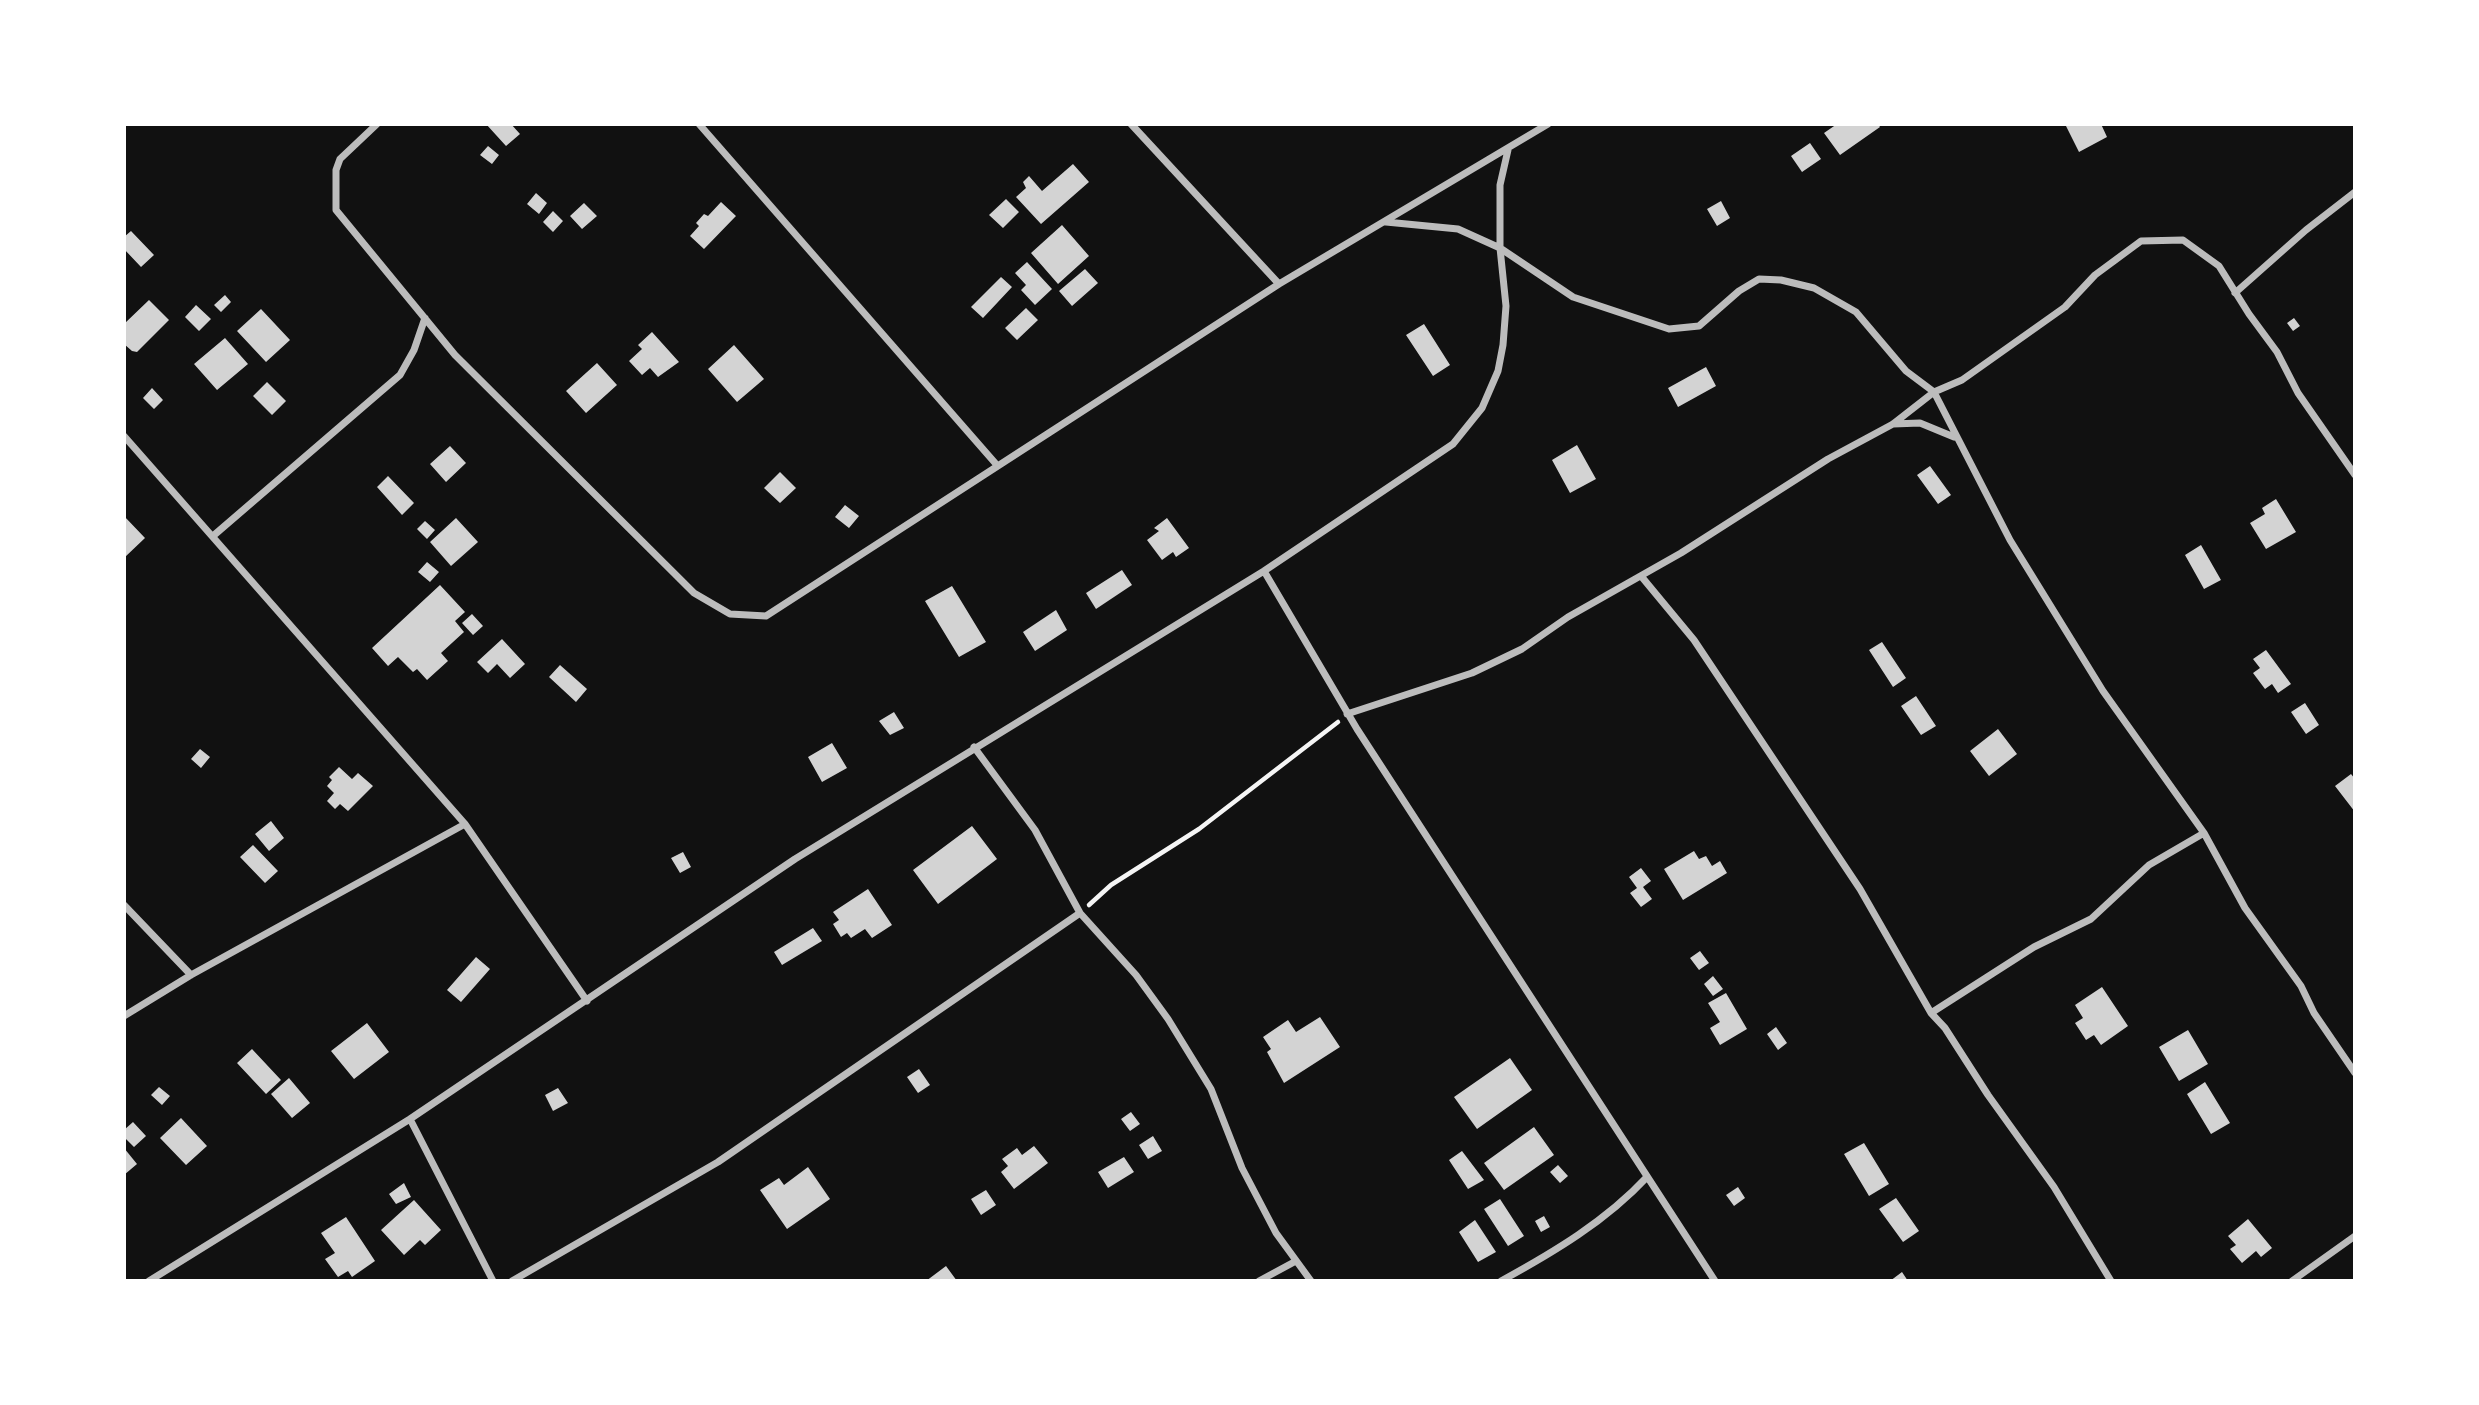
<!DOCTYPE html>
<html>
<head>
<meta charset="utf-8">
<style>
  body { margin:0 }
  #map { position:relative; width:2479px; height:1405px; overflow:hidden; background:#111; font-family:"Space Grotesk",sans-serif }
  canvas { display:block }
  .frame { position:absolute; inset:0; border:126px solid #fff; pointer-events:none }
</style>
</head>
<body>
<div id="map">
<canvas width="2479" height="1405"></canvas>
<div class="frame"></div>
</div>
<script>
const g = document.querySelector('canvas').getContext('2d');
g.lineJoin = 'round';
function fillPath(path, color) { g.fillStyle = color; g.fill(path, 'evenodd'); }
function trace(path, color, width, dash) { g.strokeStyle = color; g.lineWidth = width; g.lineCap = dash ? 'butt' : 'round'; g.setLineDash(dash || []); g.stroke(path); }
fillPath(new Path2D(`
  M486,124H511L520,134L506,146Z
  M1837,124H1878L1880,127L1840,155L1824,133Z
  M2069,124H2101L2107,137L2079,152L2066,126Z
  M1810,143L1821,159L1802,172L1791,156Z
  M488,146L499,155L492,164L480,155Z
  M1073,164L1089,182L1041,224L1016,197L1026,188L1023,182L1029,176L1042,191Z
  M536,193L547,203L539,214L527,204Z
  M1006,199L1019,212L1003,228L989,215Z
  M1721,201L1730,218L1717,226L1707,209Z
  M721,202L736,216L704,249L690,236L699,226L696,223L704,214L708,216Z
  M584,203L597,216L582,229L570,216Z
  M553,211L563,221L553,232L543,222Z
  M1062,225L1089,256L1058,284L1031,253Z
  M131,231L154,255L141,267L124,249V237Z
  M1027,262L1052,289L1035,305L1021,290L1026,285L1015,273Z
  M1085,269L1098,283L1072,306L1059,291Z
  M1001,277L1012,287L983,318L971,307Z
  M225,295L231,302L221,312L214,305Z
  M149,300L169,320L137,352L132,351L124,344V324Z
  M196,305L211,319L199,331L185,317Z
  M1026,308L1038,320L1017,340L1005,328Z
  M261,309L290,340L266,362L237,331Z
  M2294,318L2300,326L2293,331L2287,323Z
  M1424,324L1450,365L1433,376L1406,335Z
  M652,332L679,362L658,377L650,368L642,375L629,361L642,349L638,345Z
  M225,338L248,364L217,390L194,364Z
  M734,345L764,379L737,402L708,369Z
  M597,363L617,385L586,413L566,391Z
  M1706,367L1716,386L1678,407L1668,388Z
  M267,382L286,401L272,415L253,396Z
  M152,388L163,400L154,409L143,398Z
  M1577,445L1596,479L1570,493L1552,460Z
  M450,446L466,463L446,482L430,464Z
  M1930,466L1951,495L1938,504L1917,475Z
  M780,472L796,488L780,503L764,488Z
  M388,476L414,503L402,515L377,487Z
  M2276,499L2296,532L2266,549L2250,523L2265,514L2262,508Z
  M845,505L859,516L849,528L835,517Z
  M124,516L145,538L124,558Z
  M456,518L478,542L451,566L430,542Z
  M1167,518L1189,548L1176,557L1173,552L1162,560L1147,540L1159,531L1154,528Z
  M425,521L435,530L427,539L417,529Z
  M2201,545L2221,580L2204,589L2185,555Z
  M427,562L439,572L430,582L418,572Z
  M1122,570L1132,585L1096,609L1086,593Z
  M440,585L465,612L455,621L464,632L441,653L448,661L427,680L417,669L413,672L398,657L388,666L372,648Z
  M952,586L986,642L959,657L925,601Z
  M1056,610L1067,630L1035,651L1023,632Z
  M472,614L483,626L473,635L462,623Z
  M502,639L525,664L510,678L497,664L488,673L477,662Z
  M1882,642L1906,678L1893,687L1869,650Z
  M2266,650L2291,684L2278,693L2272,684L2265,689L2253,673L2260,668L2253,659Z
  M560,665L587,689L576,702L549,677Z
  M1916,696L1936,726L1921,735L1901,706Z
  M2305,703L2319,725L2306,734L2291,712Z
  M894,712L904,728L890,735L879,721Z
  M1998,729L2017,754L1989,776L1970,751Z
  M832,743L847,768L822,782L808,757Z
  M200,749L210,757L201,768L191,759Z
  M339,767L352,779L358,773L373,786L348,811L340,804L335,809L327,801L334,793L327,786L332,780L329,777Z
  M2351,774L2355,779V812L2335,786Z
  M271,821L284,838L269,851L255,834Z
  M972,826L997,859L938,904L913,870Z
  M253,845L278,871L265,883L240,857Z
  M1694,851L1699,859L1706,856L1712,866L1720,861L1727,873L1683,900L1664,869Z
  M683,852L691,867L680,873L671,858Z
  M1641,868L1651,881L1643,887L1652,899L1641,907L1630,893L1637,888L1629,877Z
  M868,889L892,925L872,938L865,929L851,938L847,933L841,937L833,924L839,920L833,912Z
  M813,928L822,941L782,965L774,952Z
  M1700,951L1709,963L1699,970L1690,958Z
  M476,957L490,969L461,1002L447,990Z
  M1713,976L1723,989L1713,996L1704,984Z
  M2102,987L2128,1026L2101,1045L2094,1035L2086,1040L2075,1023L2083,1018L2075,1005Z
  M1726,993L1747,1029L1720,1045L1710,1028L1720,1022L1708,1003Z
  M1320,1017L1340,1047L1284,1083L1267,1052L1271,1049L1263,1037L1288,1020L1296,1032Z
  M367,1023L389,1052L354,1079L331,1051Z
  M1776,1027L1787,1043L1778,1050L1767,1034Z
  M2188,1030L2208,1064L2179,1081L2159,1047Z
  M252,1049L281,1080L266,1094L237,1063Z
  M1510,1058L1532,1090L1477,1129L1454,1097Z
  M919,1069L930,1085L918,1093L907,1077Z
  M289,1078L310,1103L292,1118L271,1094Z
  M2205,1082L2230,1123L2211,1134L2187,1094Z
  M159,1087L170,1096L162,1105L151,1095Z
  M558,1088L568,1103L553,1111L545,1095Z
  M1131,1112L1140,1124L1130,1131L1121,1119Z
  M181,1118L207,1146L186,1165L160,1138Z
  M133,1122L146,1136L134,1147L124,1137V1130Z
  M1534,1127L1554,1155L1504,1190L1484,1163Z
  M1153,1136L1162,1151L1148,1159L1139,1145Z
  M1864,1143L1889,1184L1869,1196L1844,1154Z
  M1034,1146L1048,1163L1014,1189L1001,1172L1008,1166L1002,1159L1017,1148L1022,1155Z
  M124,1148L137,1164L124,1175Z
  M1462,1151L1484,1180L1468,1189L1449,1160Z
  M1124,1157L1134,1172L1108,1188L1098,1172Z
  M1558,1165L1568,1176L1560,1183L1550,1172Z
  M808,1167L830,1199L787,1229L760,1190L779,1178L784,1185Z
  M404,1183L411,1197L396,1204L389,1194Z
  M1738,1187L1745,1198L1734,1206L1726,1195Z
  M986,1190L996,1205L981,1215L971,1199Z
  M1896,1198L1919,1231L1903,1242L1879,1209Z
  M1500,1199L1524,1236L1508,1246L1484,1209Z
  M414,1200L441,1230L425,1245L420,1240L404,1255L381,1230Z
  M1544,1216L1550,1227L1541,1232L1535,1221Z
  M346,1217L375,1261L352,1277L348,1271L338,1277L325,1259L335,1253L321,1233Z
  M2248,1219L2272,1248L2261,1257L2256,1251L2242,1263L2230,1249L2236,1245L2228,1236Z
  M1475,1220L1496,1252L1478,1262L1459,1232Z
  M946,1266L957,1281H926Z
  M1902,1272L1908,1281H1890Z`), '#d3d3d3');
trace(new Path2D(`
  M1089,905L1111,885L1199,829L1338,722`), '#f5f5f5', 4.5);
trace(new Path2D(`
  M377,124L340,159L336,170V210L455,355L694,593L730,614L766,616L1279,284L1548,124
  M699,124L996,464
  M1131,124L1279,284
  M1386,222L1458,229L1500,248L1573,297L1669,329L1699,326L1739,291L1759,279L1781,280L1814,288L1856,312L1906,371L1934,392L2010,540L2103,691L2204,833L2245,908L2301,986L2314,1013L2355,1073
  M2235,293L2306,230L2355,192
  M1893,424L1920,423L1954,437
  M124,436L465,824L587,1001
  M213,536L400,375L414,350L425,318
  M1264,571L1357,729L1715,1281
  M1641,576L1694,640L1860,889L1931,1013L1945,1028L1988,1095L2054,1187L2111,1281
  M1347,714L1472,673L1522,649L1568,617L1681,553L1828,459L1893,424L1934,392L1962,380L2065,307L2095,275L2141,241L2183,240L2219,266L2249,314L2277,352L2298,393L2355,475
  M974,747L1035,830L1080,913L1136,975L1168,1019L1211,1089L1242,1168L1276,1233L1311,1281
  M124,905L191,975
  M1931,1013L2034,947L2091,919L2149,865L2204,833
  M124,1016L191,975L465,824
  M410,1119L493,1281
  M149,1281L410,1119L795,859L1264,571L1453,444L1482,408L1498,371L1503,345L1506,306L1500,248V185L1508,150
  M512,1281L718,1162L1080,913
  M1259,1281L1296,1261
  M1501,1281C1554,1252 1606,1221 1647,1177
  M2292,1281L2355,1236`), '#bcbcbc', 7);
</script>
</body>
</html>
